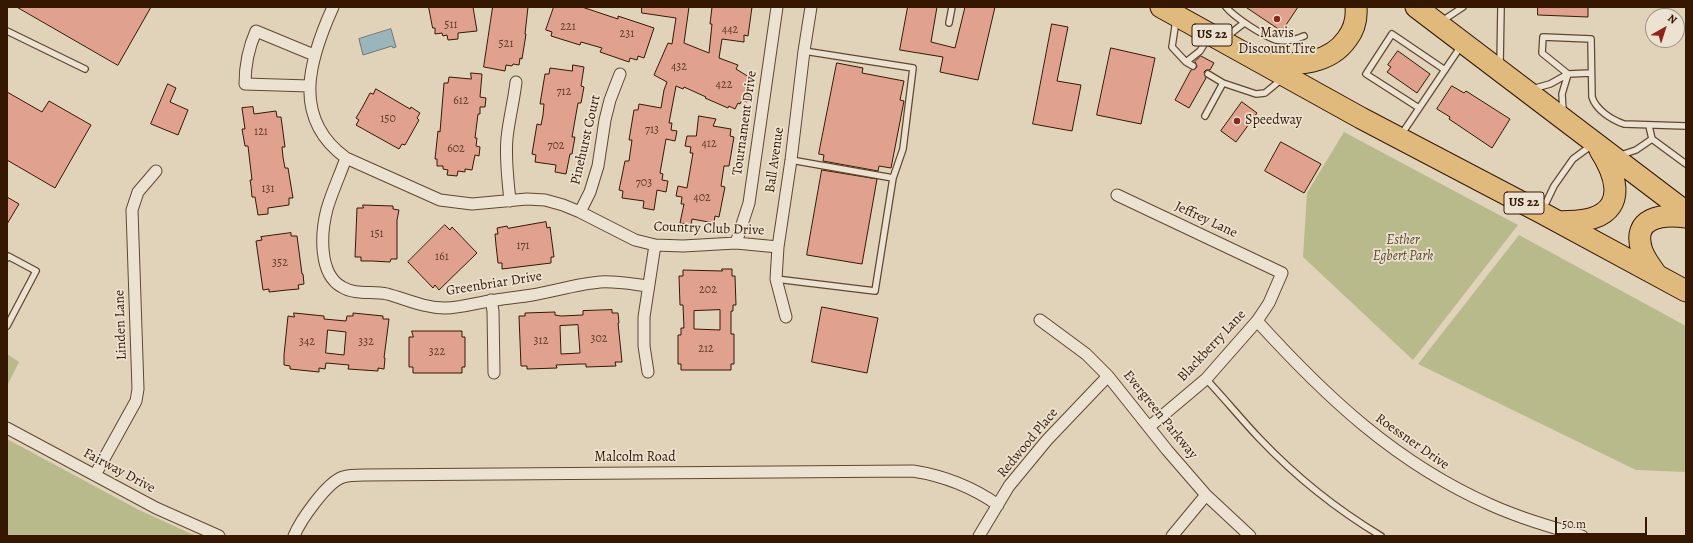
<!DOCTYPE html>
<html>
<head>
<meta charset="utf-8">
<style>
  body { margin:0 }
  #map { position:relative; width:1693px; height:543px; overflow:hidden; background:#e1d3ba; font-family:Alegreya,serif }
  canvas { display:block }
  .frame { position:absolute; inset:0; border:8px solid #361802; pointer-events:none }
  .north { position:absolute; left:1645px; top:8px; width:40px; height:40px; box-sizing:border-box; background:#ece2d2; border:1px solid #a3917f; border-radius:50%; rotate:39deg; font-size:11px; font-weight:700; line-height:16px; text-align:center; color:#361802 }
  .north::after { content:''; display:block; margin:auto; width:14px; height:18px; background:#8f2418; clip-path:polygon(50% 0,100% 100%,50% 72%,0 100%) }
  .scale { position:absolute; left:1555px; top:517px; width:92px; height:18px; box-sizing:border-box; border:2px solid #361802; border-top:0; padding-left:5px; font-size:12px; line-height:14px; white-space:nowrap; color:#361802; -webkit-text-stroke:3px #ece2d2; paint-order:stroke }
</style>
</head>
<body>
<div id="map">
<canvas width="1693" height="543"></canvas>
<div class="frame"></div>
<div class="north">N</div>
<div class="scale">50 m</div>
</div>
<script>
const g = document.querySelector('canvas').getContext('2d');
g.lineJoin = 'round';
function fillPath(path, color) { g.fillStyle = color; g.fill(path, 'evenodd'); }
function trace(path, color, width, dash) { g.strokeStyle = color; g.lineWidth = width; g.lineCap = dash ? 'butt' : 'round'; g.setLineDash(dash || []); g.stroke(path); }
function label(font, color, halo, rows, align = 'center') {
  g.font = font + ' Alegreya,serif'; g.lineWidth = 3.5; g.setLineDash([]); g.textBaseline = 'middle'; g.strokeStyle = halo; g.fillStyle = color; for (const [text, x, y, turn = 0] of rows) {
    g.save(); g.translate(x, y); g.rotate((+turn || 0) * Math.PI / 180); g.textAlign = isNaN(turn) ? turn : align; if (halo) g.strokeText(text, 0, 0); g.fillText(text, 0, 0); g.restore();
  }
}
fillPath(new Path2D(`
  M1344,132L1518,225L1413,360L1303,257L1307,193Z
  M1519,235L1686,326V472L1636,470L1418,364Z
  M7,354L19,362L7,386Z
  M7,439L139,510L196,536H7Z`), '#b9ba8b');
const water = new Path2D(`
  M391,29L396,47L393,48L392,46L363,55L359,39Z`);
fillPath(water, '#9ab5bb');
trace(water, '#727671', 1);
const building = new Path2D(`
  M17,7H151L118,65Z
  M429,7H473L477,31L458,33V39L448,40L447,35L443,36L442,33L435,34V28H433Z
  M493,7H528L525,34H526L522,59L520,58L519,65L513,64L512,66L506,65L505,71L484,67Z
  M554,7H582L618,19V16L654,28L644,58L638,56L637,60L630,58L629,62L600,52L602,48L581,42L580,45L551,36L552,32L546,30Z
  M642,7H689L684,43L709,53L712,24H710L712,7H752L748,36L744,35V42L722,39L719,58L738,65L736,69L749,77L746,83L749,84L746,90L751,92L747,102L742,100L740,104L738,103L735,109L729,106L728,108L705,98L706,97L684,87L683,89L676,86L669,123H672L671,130L677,131L675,141L666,139L660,173L663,174L662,180L668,181L666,192L657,190L654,210L643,208L644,201L622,198L623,191L619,190L625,161H629L632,140H629L634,110H638L639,104L661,108L664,90L667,82L654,75L668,43L672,44L676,18L642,13Z
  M908,7H937L931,42L955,48L965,7H995L978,80L940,72L943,57L900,50Z
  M1246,7H1298L1282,31Z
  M1538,7H1588V17L1538,15Z
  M1052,24L1068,27L1057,81L1081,85L1072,131L1033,124Z
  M1111,48L1155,58L1141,124L1097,115Z
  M1398,51L1430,74L1417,93L1387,72L1391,67L1388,65Z
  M1201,56L1214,63L1210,70H1206L1204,72L1206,78L1189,108L1175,100L1191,70L1196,68L1197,66L1195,62Z
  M837,63L863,68L862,73L904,81L900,100L904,101L891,168L879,166L878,171L823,161L824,155L819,154Z
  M573,65L584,67L581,86L584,87L581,103H578L572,137H575L573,148L572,154H570L566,174L555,172L556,165L535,162L536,155L532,154L537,124L541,125L543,115L544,104H540L545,74H549L550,68L572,71Z
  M471,73L482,74L480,97L486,98L485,107H480V114H478L475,138H477L476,146L480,147L479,156L475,155L472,170L465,169V172L458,171L457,176L447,175L448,170L443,169V166H437V159H435L438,131L440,132L444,83H448L449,77L471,79Z
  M168,84L176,88L170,102L188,110L178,135L151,124Z
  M1452,86L1464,93L1466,91L1510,119L1492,148L1449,119L1450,117L1437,109Z
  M376,89L410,109L411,107L420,113L417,118L419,120L405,145L402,144L399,149L356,125L359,120L356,118L362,108L370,93L373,94Z
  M7,92L42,112L49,101L91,125L55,188L7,160Z
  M1242,102L1257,113L1236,142L1221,131Z
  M253,107L254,114L276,111L277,117H281L285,147H282L283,157L285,168H288L293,198H289V205L268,208V214L258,215L255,197H252L251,186L250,180H252L248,146H245L242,129H245L242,108Z
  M699,116L716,119L713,126L731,129L730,136L734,137L729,166H724L721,186L725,187L719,217L715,216L714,223L692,219L691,225L680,223L684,204H681L682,197L676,196L678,186L687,188L693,153H690L691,147L685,146L687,136H696Z
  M1281,142L1321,164L1304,193L1265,171Z
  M822,170L877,179L862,264L807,255Z
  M7,197L19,204L7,224Z
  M363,205L393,206V209L399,210L397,220V259H391L390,262L372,261H361V257H355L357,208H363Z
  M546,222L547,228L550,227L554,257H551V263L502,269V263H498L496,245L495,234H498L497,228L507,226L508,228Z
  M445,225L450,230L452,227L477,253L439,290L435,285L433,288L408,262Z
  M291,233V236H297L302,274H303L304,284L298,285L299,289L287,290L269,292V289L263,290L256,241L262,240L261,237Z
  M722,269H732V276H735L736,305H733V311H731V334H734V364H731V370H681V364H678V335H681V328H684L683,305H680L679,276H683V270L722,271ZM720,310V330L694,329V311Z
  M822,307L878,318L867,373L812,362Z
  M612,310V313H618L619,323H618L622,362H615L616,366L586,367V364H580L556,365L557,368L527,369V366H521L519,316H525V313L555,312V315L561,316L583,315V311ZM578,325L580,353L561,354L560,326Z
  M294,313L324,316V319L346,321L347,316H353V313L383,316V319H389L384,358H385L384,369L378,368V371L348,369L349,365L326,363L325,369L319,368V372L290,369V366L284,365V355L288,316L294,317ZM328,330L346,332L344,355L326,353Z
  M412,331H462V337H465V367H462V373H413V367H409V337H413Z`);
fillPath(building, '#e0a28e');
trace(building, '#361802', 1);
const lane = new Path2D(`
  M1226,7C1234,17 1263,36 1276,40C1286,42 1295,40 1304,36
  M1176,20L1172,47L1186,62L1193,66
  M1442,21L1463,7
  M949,23L952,7
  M7,31L85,69
  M1225,38L1244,23
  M804,51L913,68L903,149L893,178
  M1186,62L1200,51L1208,38
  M1500,65L1501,7
  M1591,73L1568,74L1542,53L1543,37L1591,39L1592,97C1596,110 1612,120 1624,124L1686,126
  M1208,74L1223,83
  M1532,89L1550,84L1568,74L1562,94L1563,111
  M1419,108L1366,74L1392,34L1445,70
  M1205,116L1223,83L1256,94L1265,93L1282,79
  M1649,126L1652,139L1686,164
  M1401,135L1461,46
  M1621,155L1636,150L1652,139
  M1543,209L1554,186L1573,159L1592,145
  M7,258L8,256L36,271L7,326
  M776,279L875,291L893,178L791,160
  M1206,379C1224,398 1241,419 1259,438C1295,476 1336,509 1381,536`);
const street = new Path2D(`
  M333,7C309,60 291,118 346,158L440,200L472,204L527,199L545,200L563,205L580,212L635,240L655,245L683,246L736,243L778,247
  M309,86L245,84C245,65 248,49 256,31L314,55
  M346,158C340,175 332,192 327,209C321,232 318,274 342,287C355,295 372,291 387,294C406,299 424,308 445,308C462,308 479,302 496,300C508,298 520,297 532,295C555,291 577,284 600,282C616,281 632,284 648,286
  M1117,195L1282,273L1269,303L1257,321L1206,379L1149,427
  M510,201C508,180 505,159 507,138C509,119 514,100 516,82
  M580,212L590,192L598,166L605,120L610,100L620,74
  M736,243L749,203L777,7
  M491,300L493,311L494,373
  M786,317L776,279L778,247L791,160L804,51L811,7
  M1040,320L1086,354L1108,376L1167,450L1206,495L1250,536
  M1257,321C1326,397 1396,463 1491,505C1520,518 1551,527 1582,536
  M648,372L644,346V317L655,245
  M7,428L156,508L219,536
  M95,475L136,401L138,389L132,210L138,192L156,171
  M294,536C300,521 327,482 343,477C349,475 358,475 364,475L913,471C945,476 971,486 998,505
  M979,536L1009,486L1047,440L1108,376
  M1172,536L1206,495`);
const highway = new Path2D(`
  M1161,7L1361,118L1542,213L1686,291
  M1416,7L1686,212
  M1265,64C1295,64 1328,66 1347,39C1354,30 1357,19 1356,7
  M1559,222C1570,221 1582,222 1593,218C1628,206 1614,172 1600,150
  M1656,274C1651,267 1645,259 1642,251C1631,217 1662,214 1686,217`);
trace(lane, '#614730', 8);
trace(street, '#614730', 13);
trace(highway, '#361802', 23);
trace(lane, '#ece2d2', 5.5);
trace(street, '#ece2d2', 11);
trace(highway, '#e0ba7d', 21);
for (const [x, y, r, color] of [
  [1277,19,4,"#8f2418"],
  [1237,121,4,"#8f2418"]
]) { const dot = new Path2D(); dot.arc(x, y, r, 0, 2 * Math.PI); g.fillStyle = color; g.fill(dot); trace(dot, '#ece2d2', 1.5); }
label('12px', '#603a25', null, [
  ["511",451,25],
  ["221",568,27],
  ["442",730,30],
  ["231",627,34],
  ["521",506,44],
  ["432",679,67],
  ["422",724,85],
  ["712",564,92],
  ["612",461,101],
  ["150",388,119],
  ["713",652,130],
  ["121",261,132],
  ["412",709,144],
  ["702",556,146],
  ["602",456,149],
  ["703",644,183],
  ["131",268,189],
  ["402",702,198],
  ["151",377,234],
  ["171",523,246],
  ["161",442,257],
  ["352",280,263],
  ["202",708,290],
  ["302",599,339],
  ["312",541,341],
  ["342",307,342],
  ["332",366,342],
  ["212",706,349],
  ["322",437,352]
]);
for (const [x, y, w] of [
  [1212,35,40],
  [1524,203,40]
]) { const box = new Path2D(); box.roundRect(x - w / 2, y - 11, w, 22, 3); g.fillStyle = '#ece2d2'; g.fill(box); trace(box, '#361802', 1); }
label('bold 13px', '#361802', null, [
  ["US 22",1212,35],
  ["US 22",1524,203]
]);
label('14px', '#361802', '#ece2d2', [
  ["Mavis",1277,34],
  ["Discount Tire",1277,50],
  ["Speedway",1245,121,"left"]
]);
label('14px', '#361802', '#ece2d2', [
  ["Tournament Drive",745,123,-82],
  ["Pinehurst Court",586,140,-77],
  ["Ball Avenue",775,160,-82],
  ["Jeffrey Lane",1206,220,25],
  ["Country Club Drive",709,229,2],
  ["Greenbriar Drive",494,284,-9],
  ["Linden Lane",121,325,-92],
  ["Blackberry Lane",1212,346,-47],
  ["Evergreen Parkway",1160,415,51],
  ["Roessner Drive",1412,442,35],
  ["Redwood Place",1028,443,-50],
  ["Malcolm Road",635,458],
  ["Fairway Drive",119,471,28]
]);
label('italic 14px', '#5d492b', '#ece2d2', [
  ["Esther",1403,241],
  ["Egbert Park",1403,257]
]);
</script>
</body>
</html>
